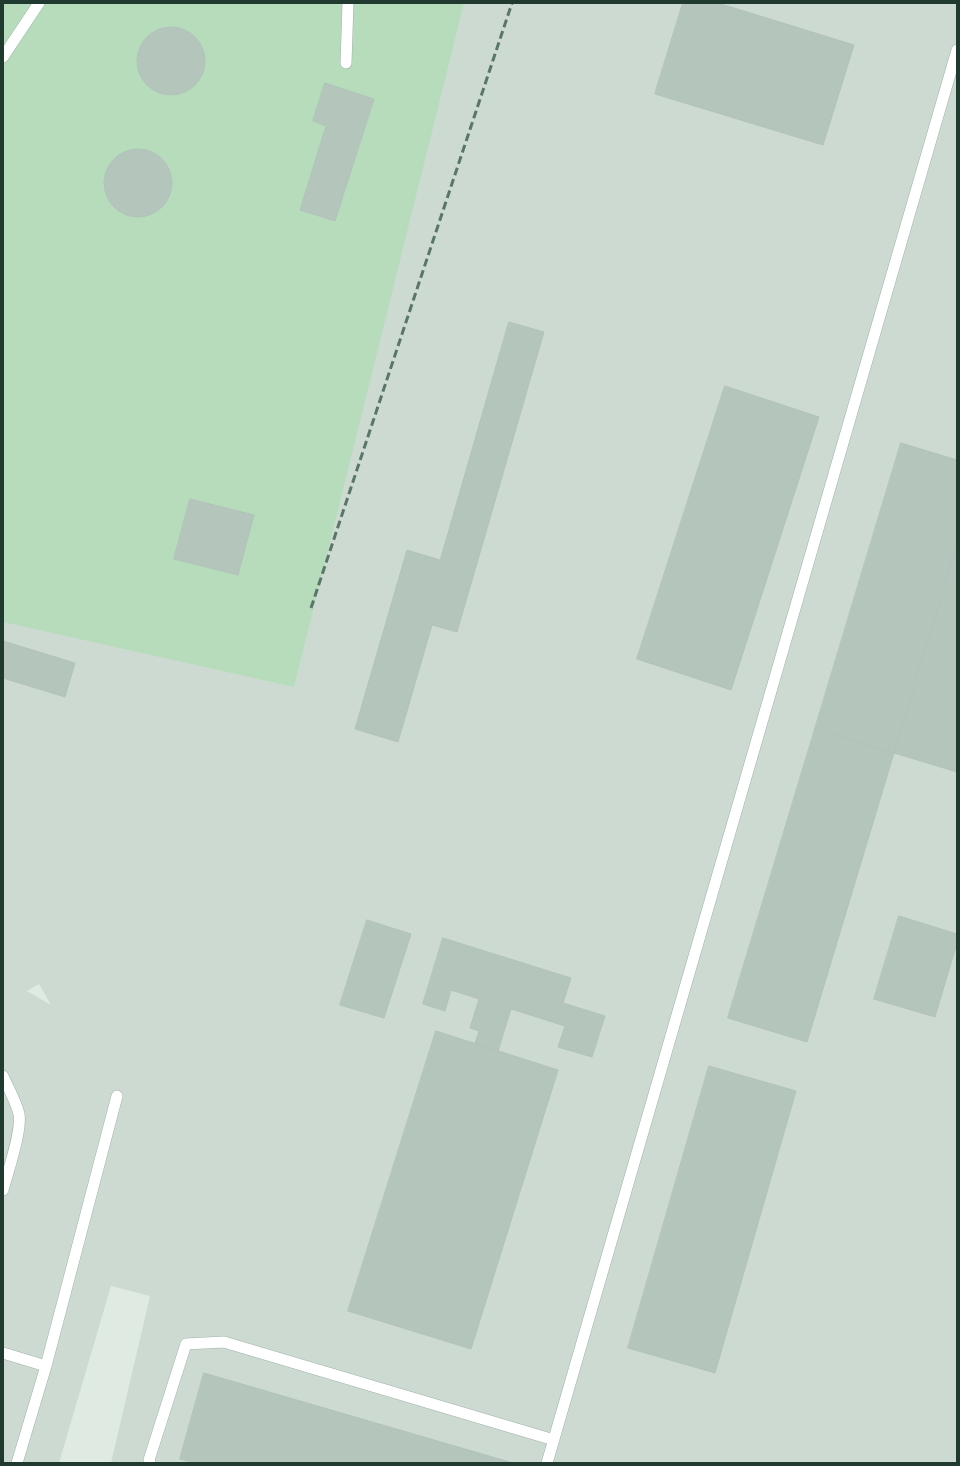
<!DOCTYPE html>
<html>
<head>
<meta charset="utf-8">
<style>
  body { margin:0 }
  #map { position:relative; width:960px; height:1466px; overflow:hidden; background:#dfeae3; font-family:Ubuntu,sans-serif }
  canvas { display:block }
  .frame { position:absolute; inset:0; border:4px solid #203a2f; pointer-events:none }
</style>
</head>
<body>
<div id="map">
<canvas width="960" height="1466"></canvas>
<div class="frame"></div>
</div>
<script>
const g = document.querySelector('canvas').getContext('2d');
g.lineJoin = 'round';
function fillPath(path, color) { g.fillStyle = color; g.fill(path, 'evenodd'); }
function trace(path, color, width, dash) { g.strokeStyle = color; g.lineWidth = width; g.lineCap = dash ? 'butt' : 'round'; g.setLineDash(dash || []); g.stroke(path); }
fillPath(new Path2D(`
  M3,3H957V1463H111L150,1296L111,1286L59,1463H3ZM39,984L51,1005L27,991Z`), '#cddad2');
fillPath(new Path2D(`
  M3,3H464L294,687L3,622Z`), '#b7dcbc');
const building = new Path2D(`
  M683,3H718L854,45L823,145L655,94Z
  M137 61a34 34 0 1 1 68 0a34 34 0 1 1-68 0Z
  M325,83L374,99L335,221L300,210L326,126L313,121Z
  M104 183a34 34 0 1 1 68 0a34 34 0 1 1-68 0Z
  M509,322L544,332L457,632L432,625L398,742L355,729L407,550L440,560Z
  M725,386L819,417L731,690L637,659Z
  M901,443L957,460V545L894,753L815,729Z
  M190,499L254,515L238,575L174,559Z
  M957,545V772L894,753Z
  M3,641L75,663L65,697L3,678Z
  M815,729L894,753L807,1042L728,1018Z
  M899,916L957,934V943L935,1017L874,999Z
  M367,920L411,934L384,1018L340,1005Z
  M443,938L571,978L563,1003L605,1016L592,1057L558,1047L565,1026L511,1009L498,1051L475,1043L479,1031L470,1028L479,999L451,990L445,1011L423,1004Z
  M436,1031L558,1070L471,1349L348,1311Z
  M709,1066L796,1091L715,1373L628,1348Z
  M204,1373L513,1463H194L180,1459Z`);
fillPath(building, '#b4c5bc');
trace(building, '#b1c3ba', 1);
const service = new Path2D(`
  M3,57L39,3
  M346,63L348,3
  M3,1076C8,1088 16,1101 19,1114C22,1131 8,1171 3,1190
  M3,1353L46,1366
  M17,1463L46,1366L117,1096
  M150,1463L149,1460L186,1344L224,1342L554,1440
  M547,1463L957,50`);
trace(service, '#a2b2a9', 12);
trace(service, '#fff', 11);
trace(new Path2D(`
  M311,608L512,3`), '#5a766b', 3, [8, 4]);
</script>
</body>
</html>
